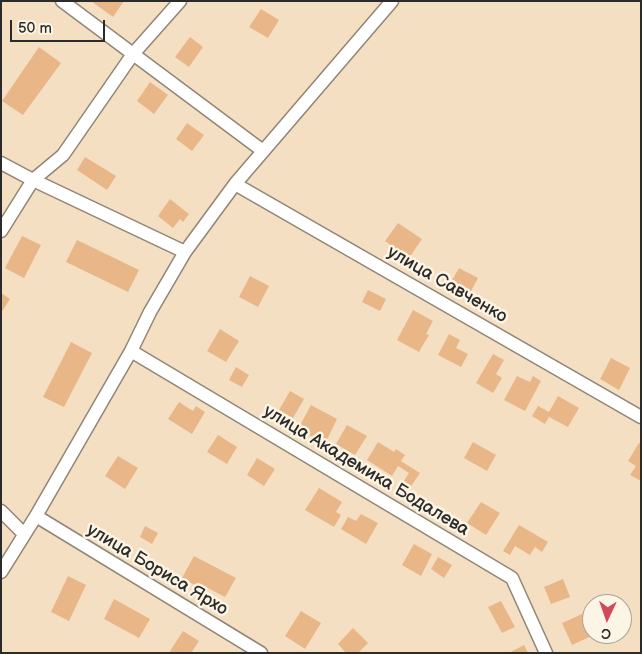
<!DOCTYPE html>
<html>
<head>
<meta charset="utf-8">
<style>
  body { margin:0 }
  #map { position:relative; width:642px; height:654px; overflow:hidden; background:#f5dfc3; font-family:"Balsamiq Sans",sans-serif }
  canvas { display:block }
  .frame { position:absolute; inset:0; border:2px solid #2b2b2b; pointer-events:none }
  .north { position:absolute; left:582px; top:594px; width:50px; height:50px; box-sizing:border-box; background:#fcf5e5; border:1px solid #a8a49b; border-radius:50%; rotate:183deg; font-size:14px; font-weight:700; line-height:20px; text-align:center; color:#2b2b2b }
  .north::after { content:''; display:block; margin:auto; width:18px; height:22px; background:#d1495b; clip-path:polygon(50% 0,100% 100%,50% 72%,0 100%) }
  .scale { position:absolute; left:10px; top:20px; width:95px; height:22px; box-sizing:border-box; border:2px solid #2b2b2b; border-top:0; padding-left:6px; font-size:15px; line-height:18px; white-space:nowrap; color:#2b2b2b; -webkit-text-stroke:4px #fcf5e5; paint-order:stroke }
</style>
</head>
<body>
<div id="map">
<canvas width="642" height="654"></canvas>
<div class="frame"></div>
<div class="north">С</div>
<div class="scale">50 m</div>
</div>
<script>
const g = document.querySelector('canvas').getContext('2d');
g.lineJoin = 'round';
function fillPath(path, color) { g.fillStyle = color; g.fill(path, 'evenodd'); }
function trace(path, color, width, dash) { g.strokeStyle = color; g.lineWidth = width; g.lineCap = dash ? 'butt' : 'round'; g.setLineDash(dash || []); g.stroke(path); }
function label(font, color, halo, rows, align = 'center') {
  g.font = font + ' "Balsamiq Sans",sans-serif'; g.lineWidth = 5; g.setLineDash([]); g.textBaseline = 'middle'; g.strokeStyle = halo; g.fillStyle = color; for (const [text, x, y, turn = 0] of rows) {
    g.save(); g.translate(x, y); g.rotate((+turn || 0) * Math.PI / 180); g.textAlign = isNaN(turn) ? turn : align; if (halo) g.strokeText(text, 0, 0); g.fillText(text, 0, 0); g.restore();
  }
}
fillPath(new Path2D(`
  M91,1H124L113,17Z
  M261,9L279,20L268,38L249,27Z
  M190,37L203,47L189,67L175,57Z
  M39,47L61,63L23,115L2,101Z
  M150,82L168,95L154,114L137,101Z
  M187,123L204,135L192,151L176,139Z
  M85,157L116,176L107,190L77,170Z
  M170,199L189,214L183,222L180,219L173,228L158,216Z
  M398,223L422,239L409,258L385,241Z
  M22,236L41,245L24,278L5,268Z
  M77,240L139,270L128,292L66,262Z
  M459,268L478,278L467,299L447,289Z
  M250,276L269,286L258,307L239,297Z
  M368,290L386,299L380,311L362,302Z
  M1,293L10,299L1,313Z
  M413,310L433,321L426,334L429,335L419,352L397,340Z
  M220,329L239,341L226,362L207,351Z
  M449,334L460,340L456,348L468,354L461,367L438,355Z
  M71,342L92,353L64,407L43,397Z
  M493,354L504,360L496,374L502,378L493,393L476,383Z
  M611,358L630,368L619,390L600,379Z
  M236,367L249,375L242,387L229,380Z
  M517,376L530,382L533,376L541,381L525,411L504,400Z
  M290,391L304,399L293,418L279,410Z
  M558,396L579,408L568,427L549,417L545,424L532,416L538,406L549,412Z
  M179,402L193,411L196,406L205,412L192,434L168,419Z
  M311,405L337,419L325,444L298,429Z
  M347,425L367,436L355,455L336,444Z
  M218,435L237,447L227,464L207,452Z
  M378,442L394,452L396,449L405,455L401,461L420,473L407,492L400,487L409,473L398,466L392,476L367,460Z
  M473,442L496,455L487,471L464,458Z
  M639,443L641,444V481L630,475L636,466L628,461Z
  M118,456L138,468L125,489L105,476Z
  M257,458L275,469L264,486L247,475Z
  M319,488L342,502L336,512L341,515L334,527L305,510Z
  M481,502L500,513L486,535L467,523Z
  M361,514L378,523L366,544L341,529L348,517L356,521Z
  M519,525L548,542L542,552L535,547L530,555L515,546L510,555L503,551Z
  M145,526L158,533L152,544L140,537Z
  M414,544L432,554L421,576L402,565Z
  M194,556L236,578L225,597L204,586L202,589L182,578Z
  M438,557L452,565L444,578L431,569Z
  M68,576L86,585L69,621L51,612Z
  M563,579L570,597L551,604L544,587Z
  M114,599L150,619L139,638L104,619Z
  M501,601L515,627L502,633L488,607Z
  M591,610L592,634H596L572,645L562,623Z
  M301,611L321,623L305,649L285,636Z
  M353,628L368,643L358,653H346L338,644Z
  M183,631L199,641L191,653H172L170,651Z
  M524,645L528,653H509Z`), '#e9b688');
const minor = new Path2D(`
  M62,1L263,151
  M1,163L33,180L185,252
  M235,184L641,417
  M1,231L33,180L63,155L133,54L180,1
  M131,351L512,578L546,653
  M1,511L24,534
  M36,516L261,653
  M1,572L36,516L131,351L150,312L185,252L235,184L392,1`);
trace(minor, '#908577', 15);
trace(minor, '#fff', 12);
label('18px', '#2b2b2b', '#fcf5e5', [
  ["улица Савченко",447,285,30],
  ["улица Академика Бодалева",366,471,31],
  ["улица Бориса Ярхо",157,570,31]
]);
</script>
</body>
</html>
